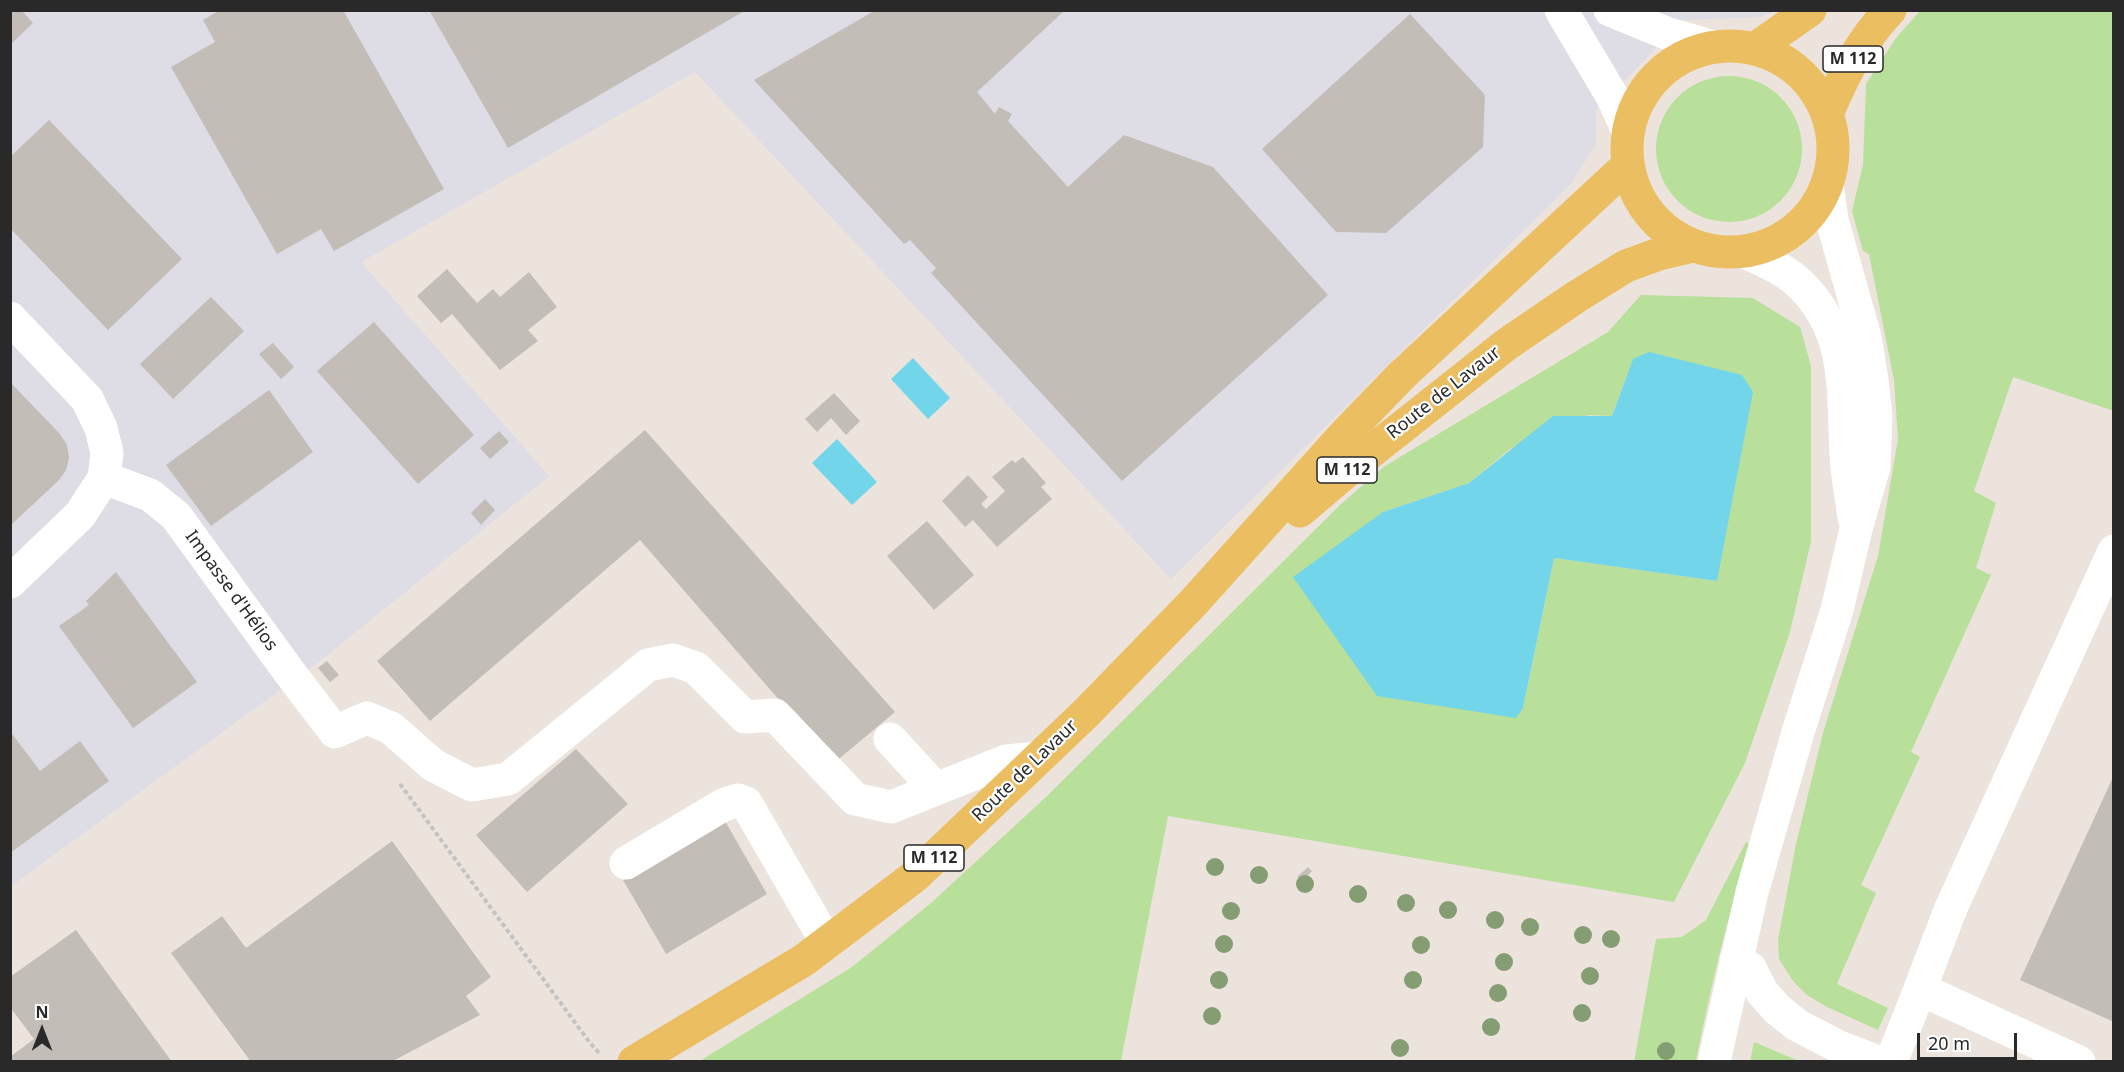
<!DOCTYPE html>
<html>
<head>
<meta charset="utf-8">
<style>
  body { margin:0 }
  #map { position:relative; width:2124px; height:1072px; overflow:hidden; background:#ebe3dc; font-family:"Noto Sans",sans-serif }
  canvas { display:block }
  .frame { position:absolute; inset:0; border:12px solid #292929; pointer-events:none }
  .north { position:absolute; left:12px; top:1000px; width:60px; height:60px; -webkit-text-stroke:4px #fff; paint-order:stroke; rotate:0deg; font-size:16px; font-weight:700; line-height:24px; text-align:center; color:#292929 }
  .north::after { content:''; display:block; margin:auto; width:21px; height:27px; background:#292929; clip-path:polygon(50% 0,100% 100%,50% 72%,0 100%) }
  .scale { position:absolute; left:1917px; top:1033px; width:100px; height:27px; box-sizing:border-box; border:3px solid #292929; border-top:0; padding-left:8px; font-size:18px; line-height:21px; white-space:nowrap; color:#292929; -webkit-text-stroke:4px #fff; paint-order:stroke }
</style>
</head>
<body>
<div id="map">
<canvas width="2124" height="1072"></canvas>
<div class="frame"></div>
<div class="north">N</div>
<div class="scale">20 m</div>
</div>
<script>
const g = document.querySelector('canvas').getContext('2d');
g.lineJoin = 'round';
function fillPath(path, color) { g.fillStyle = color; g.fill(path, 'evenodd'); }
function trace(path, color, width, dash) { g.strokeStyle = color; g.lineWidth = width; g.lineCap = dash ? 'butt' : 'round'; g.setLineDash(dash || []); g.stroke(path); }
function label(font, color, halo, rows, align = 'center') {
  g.font = font + ' "Noto Sans",sans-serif'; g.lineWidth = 4.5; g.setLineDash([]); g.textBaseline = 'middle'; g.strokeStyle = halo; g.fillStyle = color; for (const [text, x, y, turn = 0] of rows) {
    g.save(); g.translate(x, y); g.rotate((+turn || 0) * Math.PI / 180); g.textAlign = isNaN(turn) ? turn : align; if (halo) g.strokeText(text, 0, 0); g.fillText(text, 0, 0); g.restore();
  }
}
fillPath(new Path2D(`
  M11,11H1775L1761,17L1683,20L1596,110V144L1570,185L1171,579L695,72L361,262L549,476L316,664L11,886Z`), '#dedce4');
fillPath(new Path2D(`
  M1920,11H2113L2114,411L2013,377L1974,491L1996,503L1976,568L1991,575L1911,752L1920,757L1861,885L1876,893L1837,984L1888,1008L1878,1030L1827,1007L1807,995L1793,981L1779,959L1778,940L1796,844L1823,733L1878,556L1898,439L1894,380L1869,254L1863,251L1852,211L1863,165L1866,84L1896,38Z
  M1656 149a73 73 0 1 1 146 0a73 73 0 1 1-146 0Z
  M1641,295L1753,298L1800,327L1811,366V541L1790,632L1745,763L1674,902L1168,816L1121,1061L698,1062L852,967L931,903L1046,797L1341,504L1385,466L1608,332ZM1633,359L1717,581L1554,558L1523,708L1383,512L1469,483L1510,449L1589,415L1612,416Z
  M1746,842L1750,844C1728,916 1710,988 1696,1061L1634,1062L1656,939L1682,937L1706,920Z
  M1754,1042L1799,1061H1750Z`), '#b8e09a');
fillPath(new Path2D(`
  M1649,352L1742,375L1753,392L1717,581L1554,558L1523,708L1516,718L1377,696L1293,577L1383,512L1469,483L1553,416H1612L1633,359Z
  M913,358L950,398L928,419L891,379Z
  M837,439L877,482L852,505L812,463Z`), '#73d5e9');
fillPath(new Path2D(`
  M10,10H21L33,23L10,45Z
  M220,10H343L444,189L334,251L321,229L277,254L171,67L215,42L203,20Z
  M429,10H746L508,148Z
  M876,10H1065L977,92L995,114L999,107L1012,114L1008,121L1068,187L1124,135L1213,167L1328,295L1122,481L931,273L936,268L910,240L904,244L754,80Z
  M1410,14L1485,95L1483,147L1386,233L1336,232L1262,149Z
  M49,120L182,259L108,330L10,228V157Z
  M447,269L477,303L493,289L500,297L529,272L557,307L528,330L538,341L500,370L452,314L441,323L417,296Z
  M211,297L244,331L173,399L140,364Z
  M374,322L474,435L418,484L317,371Z
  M273,343L294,367L281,379L259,354Z
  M10,382L60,434L67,445L69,458L66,470L59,480L10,526Z
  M269,390L313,452L211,526L166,465Z
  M834,393L860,421L846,435L831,418L817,432L805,419Z
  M645,430L895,712L834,763L640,540L430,721L377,661Z
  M499,431L509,442L490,459L480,448Z
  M1023,457L1046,483L1041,487L1052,499L997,547L973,520L965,527L942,501L968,475L988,497L981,504L986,509L1005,491L992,477L1012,460L1015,463Z
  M485,499L495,510L481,525L471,513Z
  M927,521L974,575L934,610L887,556Z
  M116,572L197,682L133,728L59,626L89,605L86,601Z
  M327,661L339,675L330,682L318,668Z
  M10,731L40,771L80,741L109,781L10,853Z
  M576,749L628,804L527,892L476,835Z
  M2114,775V1022L2020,980Z
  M725,821L767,894L666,954L623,880Z
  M392,841L491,977L466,996L480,1015L391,1062H251L171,953L222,916L246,948Z
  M1308,867L1312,871L1303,880L1297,877Z
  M76,930L172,1062H10V1057L34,1039L10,1007V977Z`), '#c3bdb8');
trace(new Path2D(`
  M400,784L590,1043L601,1055`), '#c3c3c3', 4, [4.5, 3]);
trace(new Path2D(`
  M1561,10L1612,96L1627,129
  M1610,10L1666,33L1711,46
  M1745,252C1764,261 1785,269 1800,284C1854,336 1841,402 1847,468C1849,485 1852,502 1854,518
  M10,318L87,399L101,428L107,453L104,478L80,515L10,582
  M104,478L150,495L176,516L290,673L335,732L367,718L391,728L433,765L472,785L508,779L648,665L673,660L696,668L745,717L775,715L855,799L891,807L1006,761L1039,758
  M890,739L936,789
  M626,863L723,805L738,800L746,803L827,943
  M1736,960L1750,968L1762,992L1777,1009L1797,1025L1839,1047L1878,1062
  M1920,989L1951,908L2114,551
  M1714,1062L1752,892L1799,729L1837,610L1856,529L1874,467L1876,415L1872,380L1865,337L1832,220L1827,184
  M1891,1062L1920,989L2079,1062`), '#fff', 33);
trace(new Path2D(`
  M1627 149a103 103 0 1 1 206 0a103 103 0 1 1-206 0Z
  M1756,48L1810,10
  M1827,114C1844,74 1860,42 1890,10
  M1300,511L1353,466L1507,344L1576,297L1626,266L1659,254L1693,246
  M634,1062L804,960L915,876L1085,714L1193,603L1344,435L1401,376L1627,166`), '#ebbe61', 33);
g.fillStyle = '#859d73';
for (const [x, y] of [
  [1215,867],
  [1259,875],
  [1305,884],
  [1358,894],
  [1406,903],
  [1448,910],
  [1231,911],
  [1495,920],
  [1530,927],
  [1583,935],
  [1611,939],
  [1224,944],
  [1421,945],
  [1504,962],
  [1590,976],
  [1219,980],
  [1413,980],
  [1498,993],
  [1582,1013],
  [1212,1016],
  [1491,1027],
  [1400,1048],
  [1666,1051]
]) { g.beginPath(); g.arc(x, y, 9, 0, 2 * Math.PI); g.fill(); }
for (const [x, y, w] of [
  [1853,59,60],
  [1347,470,60],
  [934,858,60]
]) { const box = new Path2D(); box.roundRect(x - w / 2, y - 13, w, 26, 4.5); g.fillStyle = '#fff'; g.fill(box); trace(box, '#292929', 1.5); }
label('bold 16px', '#292929', null, [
  ["M 112",1853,59],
  ["M 112",1347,470],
  ["M 112",934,858]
]);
label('18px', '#292929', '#fff', [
  ["Route de Lavaur",1444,393,-38],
  ["Impasse d'Hélios",231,591,54],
  ["Route de Lavaur",1025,771,-44]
]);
</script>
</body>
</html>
